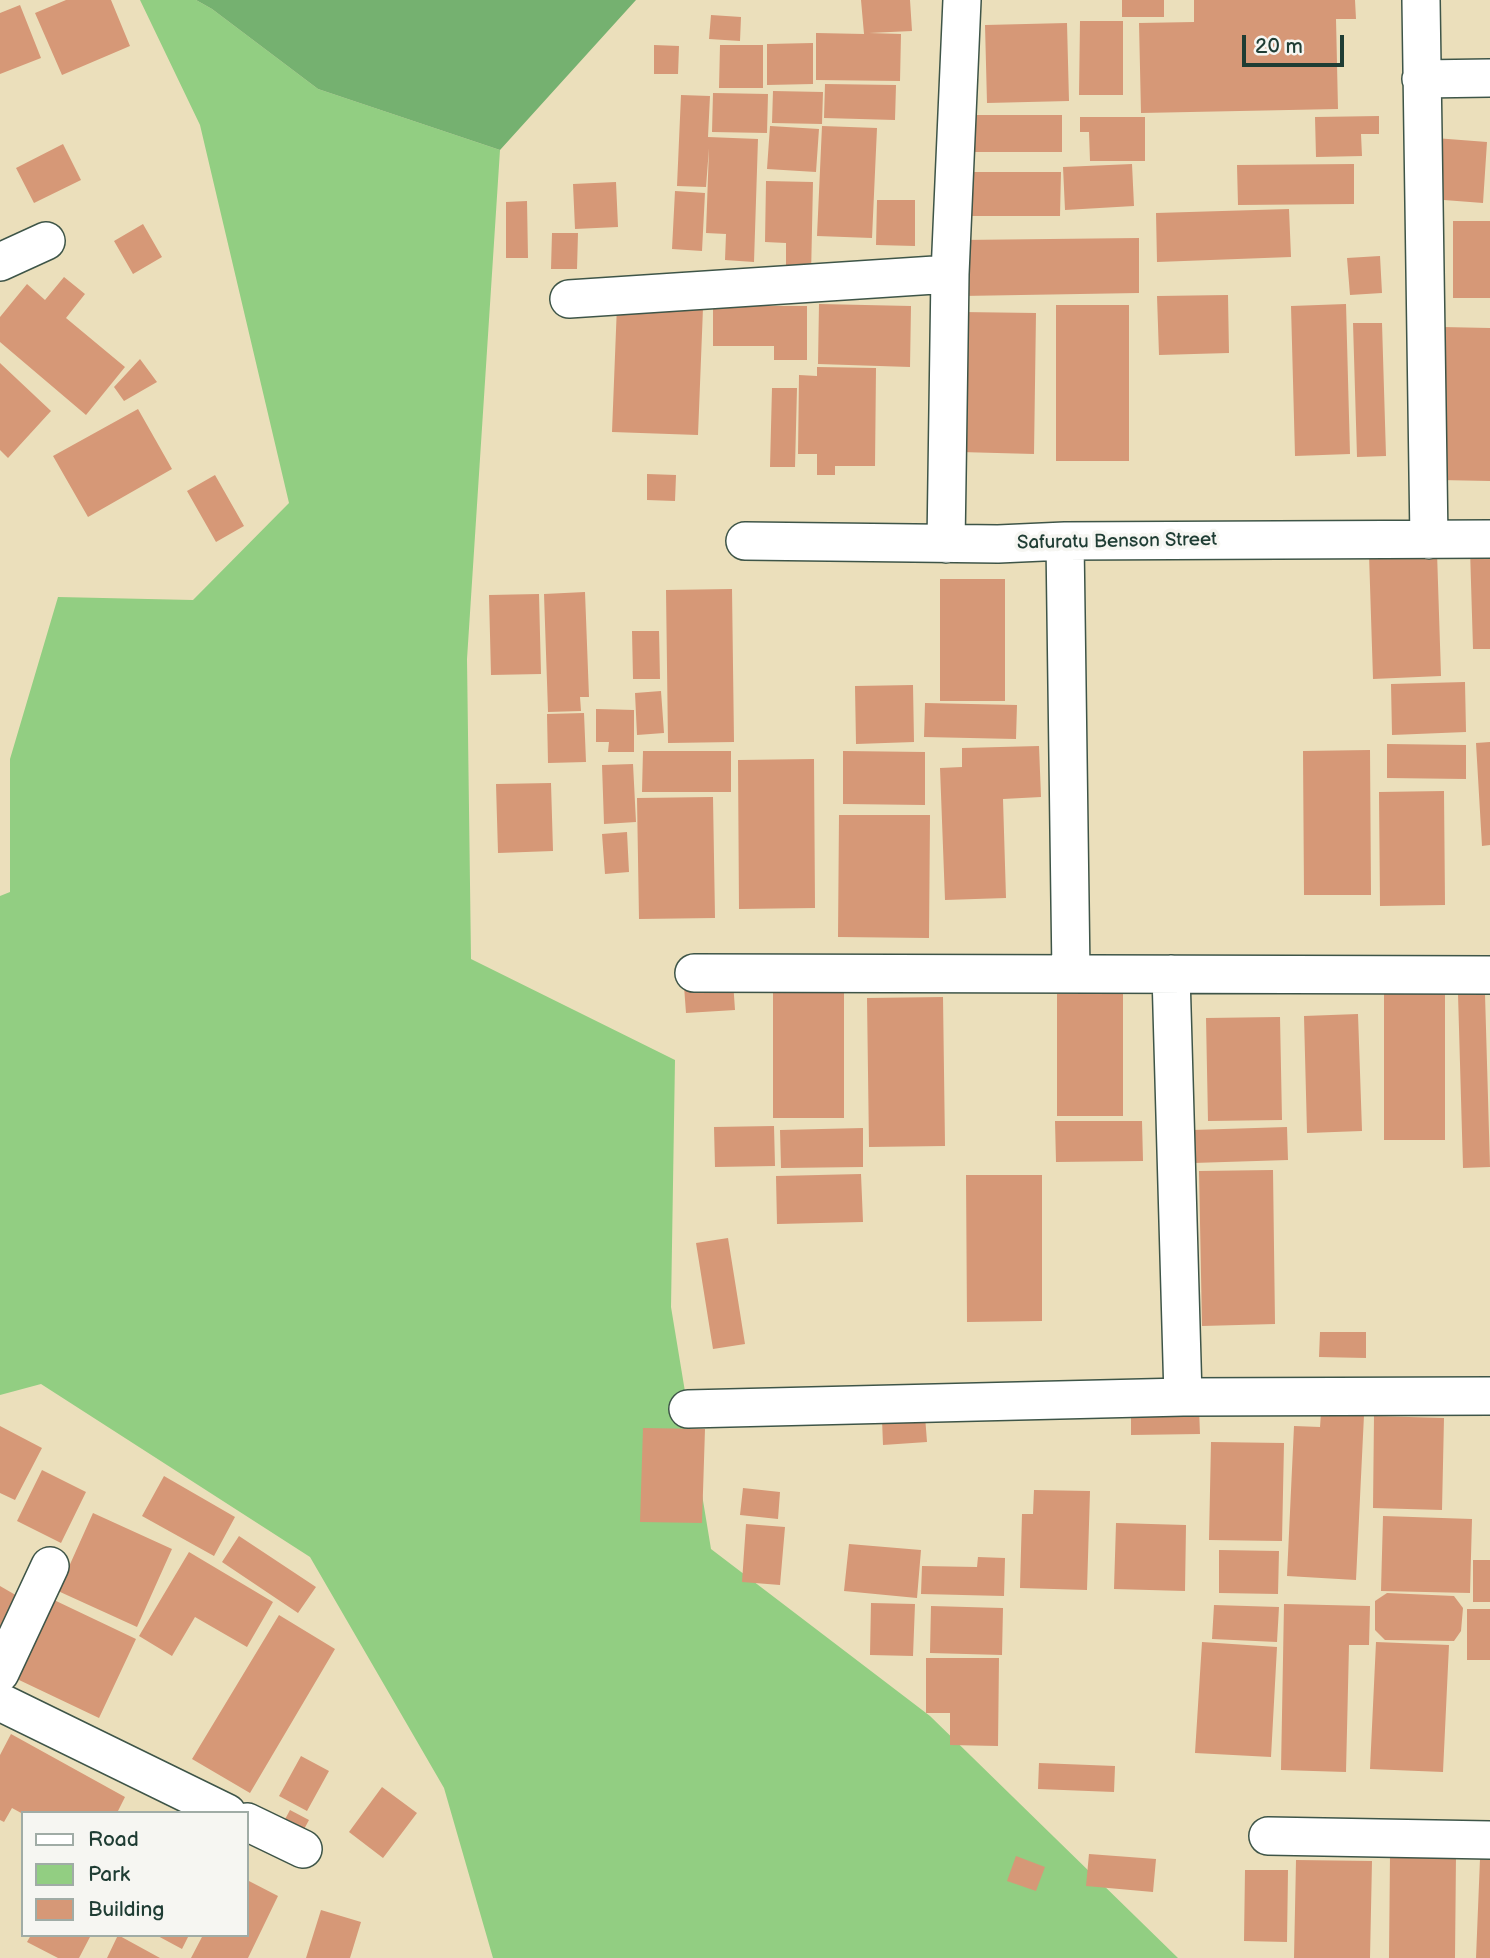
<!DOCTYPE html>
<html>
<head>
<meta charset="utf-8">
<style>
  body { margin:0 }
  #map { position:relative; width:1490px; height:1958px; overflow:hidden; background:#ebdfbb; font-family:"Balsamiq Sans",sans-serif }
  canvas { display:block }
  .legend { position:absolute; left:21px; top:1811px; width:228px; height:126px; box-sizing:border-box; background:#f6f6f2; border:2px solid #a0aca6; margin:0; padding:9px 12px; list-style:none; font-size:21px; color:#1f3d34 }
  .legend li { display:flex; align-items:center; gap:14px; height:35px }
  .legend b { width:35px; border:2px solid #a0aca6 }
  .scale { position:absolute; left:1242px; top:35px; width:102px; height:32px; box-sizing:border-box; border:4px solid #1f3d34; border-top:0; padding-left:9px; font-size:21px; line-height:24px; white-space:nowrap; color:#1f3d34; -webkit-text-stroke:5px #f6f6f2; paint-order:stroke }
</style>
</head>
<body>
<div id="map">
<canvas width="1490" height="1958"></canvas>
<ul class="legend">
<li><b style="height:9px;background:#fff"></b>Road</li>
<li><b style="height:19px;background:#92ce82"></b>Park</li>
<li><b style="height:19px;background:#d69877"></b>Building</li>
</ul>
<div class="scale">20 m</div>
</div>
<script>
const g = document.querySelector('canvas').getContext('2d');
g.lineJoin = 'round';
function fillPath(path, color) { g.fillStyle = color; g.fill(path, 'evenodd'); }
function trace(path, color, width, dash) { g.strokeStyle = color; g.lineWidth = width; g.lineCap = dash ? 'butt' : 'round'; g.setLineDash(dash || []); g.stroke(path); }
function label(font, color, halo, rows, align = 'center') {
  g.font = font + ' "Balsamiq Sans",sans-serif'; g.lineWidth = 7; g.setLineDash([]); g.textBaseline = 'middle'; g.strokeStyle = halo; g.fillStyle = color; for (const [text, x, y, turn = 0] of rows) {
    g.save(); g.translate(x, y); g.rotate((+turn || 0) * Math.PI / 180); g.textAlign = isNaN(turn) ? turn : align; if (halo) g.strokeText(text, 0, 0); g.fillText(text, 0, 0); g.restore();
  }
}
fillPath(new Path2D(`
  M140,0H196L212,9L318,89L500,150L467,659L471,959L675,1060L671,1307L711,1549L930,1716L1178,1958H493L444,1788L310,1557L41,1384L0,1395V896L10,892V759L58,597L193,600L289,503L200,125Z`), '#92ce82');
fillPath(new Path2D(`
  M196,0H636L500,150L318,89L212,9Z`), '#75b170');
fillPath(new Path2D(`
  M66,0H111L130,46L62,75L35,13Z
  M861,0H910L912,31L869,33L901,34L900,81L816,80V33L864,34Z
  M1122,0H1164V17H1122Z
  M1194,0H1355L1356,19H1336L1338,109L1141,113L1139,23L1194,22Z
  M20,5L41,58L0,74V13Z
  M711,15L741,17L740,41L709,39Z
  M1080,21H1123V95H1079Z
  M1067,23L1069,101L987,103L985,25Z
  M813,43V84L767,85V44Z
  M654,45L679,46L678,74H654Z
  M720,45H763V88H719Z
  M825,84L896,85L895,120L824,118Z
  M773,91L823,92L822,124L772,123Z
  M713,93L768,94L767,133L712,132Z
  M681,95L710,96L708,137L758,139L754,262L725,260L726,234L706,233L709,148L706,187L677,186Z
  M974,115H1062V152H975Z
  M1379,116V134H1361L1362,156L1316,157L1315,117Z
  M1080,117H1145V161H1090L1089,132H1080Z
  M770,126L819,129L816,172L767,169Z
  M822,126L877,128L872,238L817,236Z
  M1435,138L1487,142L1483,203L1431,199Z
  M63,144L81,180L34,203L16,168Z
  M1132,164L1134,206L1065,210L1063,167Z
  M1354,164V204L1238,205L1237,165Z
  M972,172H1061L1060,216H964V191H972Z
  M766,181L813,182L811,276H786V243L765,242Z
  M616,182L618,227L575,229L573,184Z
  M675,191L705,193L702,251L672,249Z
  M877,200H915V246L876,245Z
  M527,201L528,258H506V202Z
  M1289,209L1291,257L1157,262L1156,213Z
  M1453,221H1490V298H1453Z
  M143,224L162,257L133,274L114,241Z
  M552,233H578L577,269H551Z
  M1139,238V293L962,296L961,240Z
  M1380,256L1382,293L1350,295L1347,258Z
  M64,277L85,294L66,318L125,367L86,415L0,342V317L27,284L45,300Z
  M1228,295L1229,353L1159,355L1157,296Z
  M819,304L911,306L910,367L818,364Z
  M1346,304L1350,454L1295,456L1291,306Z
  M617,305L703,308L698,435L612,432Z
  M1056,305H1129V461H1056Z
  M713,306H807V360H774V346H713Z
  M962,312L1036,313L1034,454L960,452Z
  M1353,323H1382L1386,456L1357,457Z
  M1442,327L1490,328V481L1440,480Z
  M140,359L157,382L124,401L114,387Z
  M0,363L51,411L8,458L0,450Z
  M817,367L876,368L875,466H835V475H817V454H798L799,375L817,376Z
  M772,388H797L795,467H770Z
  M138,409L172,469L88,517L53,456Z
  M647,474L676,475L675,501L647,500Z
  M215,475L244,526L216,542L187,491Z
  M1470,549H1490V649H1473Z
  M1437,552L1441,676L1373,679L1369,554Z
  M940,579H1005V701H940Z
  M732,589L734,742L668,743L666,590Z
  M585,592L589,697H580L581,711L548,712L544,594Z
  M539,594L541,674L491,675L489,595Z
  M632,631H659L660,679H633Z
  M1465,682L1466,732L1392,735L1391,684Z
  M913,685L914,742L856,744L855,686Z
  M661,691L664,733L637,735L635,693Z
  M925,703L1017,705L1016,739L924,737Z
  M596,709L634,710V752H608L609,742H596Z
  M584,713L586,762L548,763L547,714Z
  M1490,742V845L1482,846L1476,743Z
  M1387,744L1466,745V779L1387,778Z
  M1039,746L1041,797L1003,799L1006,898L945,900L940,768L962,767V748Z
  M1370,750L1371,895H1304L1303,751Z
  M643,751H731V792H642Z
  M843,751L925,752V805L843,804Z
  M814,759L815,908L739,909L738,760Z
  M633,764L636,822L604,824L602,765Z
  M551,783L553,851L498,853L496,784Z
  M1444,791L1445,905L1380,906L1379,792Z
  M713,797L715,918L639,919L637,798Z
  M839,815H930L929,938L838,937Z
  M627,832L629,872L605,874L602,834Z
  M733,981L735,1010L686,1013L684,986Z
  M1384,988H1445V1140H1384Z
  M773,990H844V1118H773Z
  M1057,994H1123V1116H1057Z
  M1458,994H1485L1490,1167L1463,1168Z
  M943,997L945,1146L869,1147L867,998Z
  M1358,1014L1362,1131L1307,1133L1304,1016Z
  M1280,1017L1282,1120L1208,1121L1206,1018Z
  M1055,1121H1142L1143,1161L1056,1162Z
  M774,1126L775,1166L715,1167L714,1127Z
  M1287,1127L1288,1160L1193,1163L1192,1130Z
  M863,1128V1167L781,1168L780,1130Z
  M1273,1170L1275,1324L1202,1326L1199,1171Z
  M861,1174L863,1222L777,1224L776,1176Z
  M966,1175H1042V1321L967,1322Z
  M728,1238L745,1344L713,1349L696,1243Z
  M1320,1332H1366V1358L1319,1357Z
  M1199,1408L1200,1434L1131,1435V1409Z
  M1321,1413L1364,1415L1356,1580L1287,1576L1294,1426L1320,1427Z
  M925,1416L927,1442L883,1445L882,1419Z
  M1374,1416L1444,1418L1442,1510L1373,1508Z
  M0,1426L42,1448L15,1500L0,1493Z
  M643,1428L705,1429L702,1523L640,1522Z
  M1211,1442L1284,1443L1282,1541L1209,1540Z
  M42,1470L86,1492L61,1543L17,1521Z
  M164,1476L235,1517L214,1556L142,1516Z
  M743,1488L780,1492L778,1519L740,1515Z
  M1034,1490L1090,1491L1087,1590L1020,1588L1022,1514H1033Z
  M93,1513L172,1549L137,1627L58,1591Z
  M1383,1516L1472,1519L1470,1593L1381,1591Z
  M1116,1523L1186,1525L1185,1591L1114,1589Z
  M746,1524L785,1527L780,1585L742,1582Z
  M239,1536L316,1587L298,1613L222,1562Z
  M849,1544L921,1550L917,1598L844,1591Z
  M1219,1550L1279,1551L1278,1594L1219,1593Z
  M189,1552L273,1602L247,1647L195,1617L172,1656L139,1636Z
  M978,1557L1005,1558L1004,1596L921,1594L922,1566L977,1567Z
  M1473,1560H1490V1602H1473Z
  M0,1586L19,1597L0,1632Z
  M1387,1593L1454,1596L1463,1608L1461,1631L1454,1641L1385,1640L1375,1630V1601Z
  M54,1600L136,1639L99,1718L17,1679Z
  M871,1603L915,1604L913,1656L870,1655Z
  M1284,1604L1370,1606L1369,1645H1349L1346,1772L1281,1770Z
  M1214,1605L1279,1607L1277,1642L1212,1639Z
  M931,1606L1003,1608L1002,1655L930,1653Z
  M1467,1609H1490V1660H1467Z
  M279,1615L335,1649L250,1793L192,1759Z
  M1202,1642L1277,1647L1271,1757L1195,1753Z
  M1376,1642L1449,1645L1443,1772L1370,1769Z
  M926,1658H999L998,1746L950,1745V1713H926Z
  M11,1734L125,1797L117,1813H23V1814L12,1808L4,1822L0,1820V1755Z
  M301,1756L329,1771L307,1811L279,1796Z
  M1039,1763L1115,1766L1114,1792L1038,1789Z
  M382,1787L417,1813L383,1858L349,1832Z
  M290,1810L309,1820L302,1833L283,1823Z
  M1089,1854L1156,1859L1153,1892L1086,1886Z
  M1390,1855H1456L1455,1958H1389Z
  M1016,1856L1045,1867L1036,1891L1007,1881Z
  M1480,1859L1490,1860V1958H1476Z
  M1296,1860L1372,1861L1370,1958H1294Z
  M1245,1870H1288L1287,1942L1244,1941Z
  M247,1880L278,1896L248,1958H191L203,1935H247Z
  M321,1910L361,1922L350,1958H306Z
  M31,1935H91L79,1958H58L27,1942Z
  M118,1935L160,1958H107Z
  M156,1935H189L182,1949Z`), '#d69877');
const minor = new Path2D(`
  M1421,0L1429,540
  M1421,79L1490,78
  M0,262L46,241
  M569,299L950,274
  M745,541L998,544L1065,541L1490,539
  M1065,541L1071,974
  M946,544L950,274L962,0
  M694,973L1490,975
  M1171,974L1183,1397
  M688,1409L1183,1397L1490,1396
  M0,1673L50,1566
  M0,1702L227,1813
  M247,1822L303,1849
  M1268,1836L1490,1840`);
trace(minor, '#3e5548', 40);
trace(minor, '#fff', 37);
label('19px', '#1f3d34', '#f6f6f2', [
  ["Safuratu Benson Street",1117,542,-1]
]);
</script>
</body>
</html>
